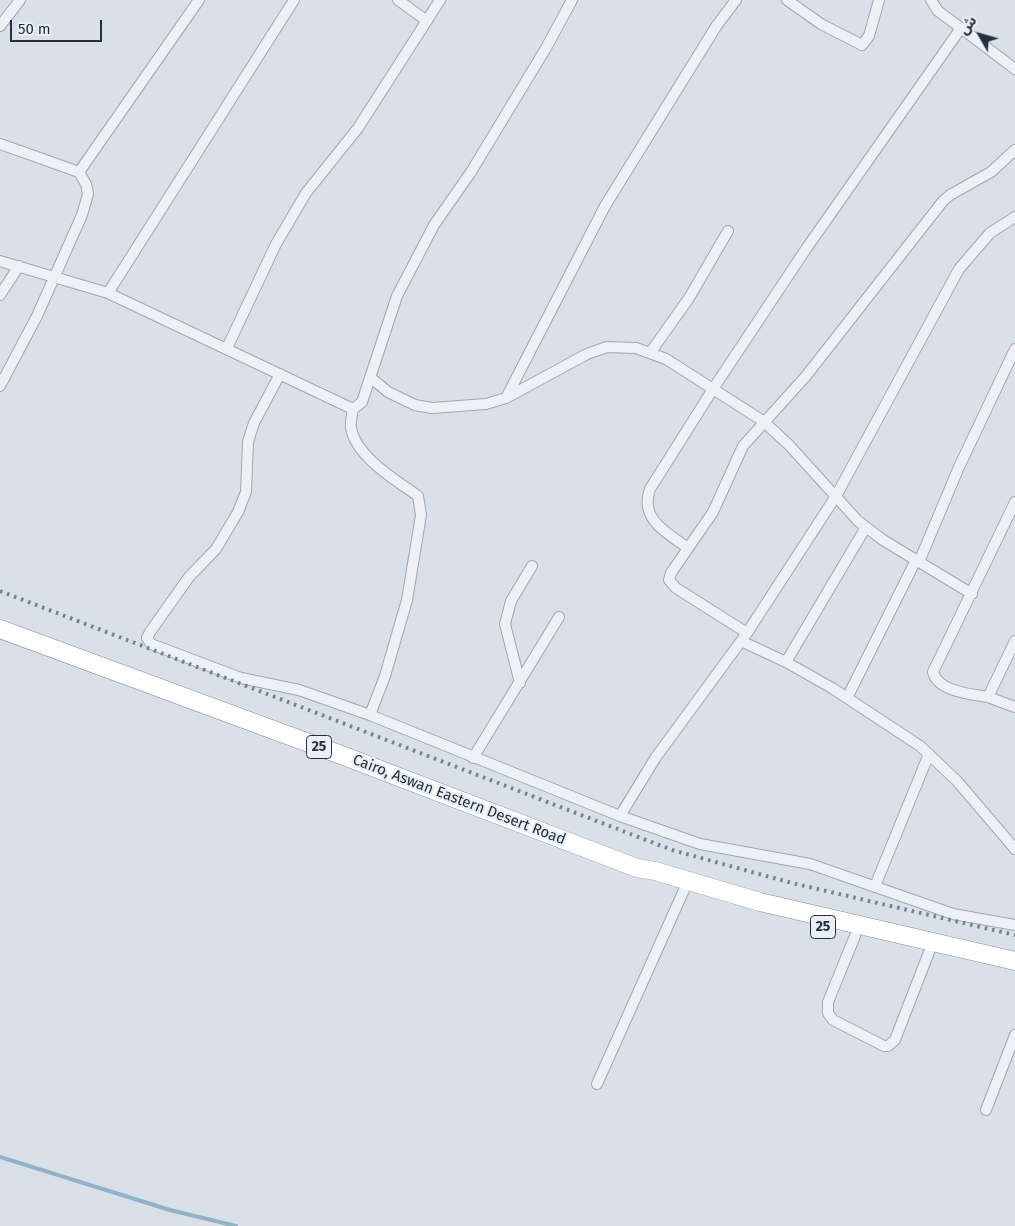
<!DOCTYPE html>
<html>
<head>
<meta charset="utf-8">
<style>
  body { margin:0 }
  #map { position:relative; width:1015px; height:1226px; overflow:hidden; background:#dae0e7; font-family:"Fira Sans","Noto Sans Arabic",sans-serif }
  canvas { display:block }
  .north { position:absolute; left:955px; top:10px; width:50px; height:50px; -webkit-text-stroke:4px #eaeff5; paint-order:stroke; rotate:308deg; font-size:14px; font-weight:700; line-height:20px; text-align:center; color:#232f3e }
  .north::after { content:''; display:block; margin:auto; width:18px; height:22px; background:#232f3e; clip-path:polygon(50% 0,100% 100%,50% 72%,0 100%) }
  .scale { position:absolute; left:10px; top:20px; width:92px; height:22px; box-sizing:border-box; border:2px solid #232f3e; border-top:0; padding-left:6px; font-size:15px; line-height:18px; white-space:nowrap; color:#232f3e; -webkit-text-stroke:4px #eaeff5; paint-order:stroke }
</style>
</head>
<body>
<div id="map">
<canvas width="1015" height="1226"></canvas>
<div class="north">ش</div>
<div class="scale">50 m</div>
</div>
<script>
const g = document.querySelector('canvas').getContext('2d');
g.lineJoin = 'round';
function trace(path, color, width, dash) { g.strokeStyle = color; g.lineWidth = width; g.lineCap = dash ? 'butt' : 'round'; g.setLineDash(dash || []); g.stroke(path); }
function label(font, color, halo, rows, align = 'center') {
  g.font = font + ' "Fira Sans",sans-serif'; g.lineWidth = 4.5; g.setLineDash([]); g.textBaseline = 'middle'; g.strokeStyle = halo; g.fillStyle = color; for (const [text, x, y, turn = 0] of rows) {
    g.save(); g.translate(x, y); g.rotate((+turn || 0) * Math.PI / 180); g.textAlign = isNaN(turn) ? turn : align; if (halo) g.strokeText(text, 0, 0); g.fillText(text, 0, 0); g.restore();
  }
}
trace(new Path2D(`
  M0,1157L170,1210L236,1226`), '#91b2cb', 4);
const street = new Path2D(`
  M398,0L427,21
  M787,0L821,24L862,45L869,36L879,0
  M0,26L20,0
  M961,28L1015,69
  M0,144L79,172L199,0
  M0,261L108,293L353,409L362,402L397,296L434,225L471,172L546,48L572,0
  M108,293L294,0
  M0,295L19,266
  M227,348L276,244L306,193L358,128L440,0
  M650,353L689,298L728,231
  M280,374L254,423L248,442L246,492L238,512L216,549L189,577L150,632L147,638L151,644L241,678L299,690L370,715L620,816L700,844L810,864L953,914L1015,925
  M371,378L388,392L415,405L432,408L486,404L506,398L587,354L607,347L636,348L666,359L763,421L789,445L858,521L883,540L972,594
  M0,386L37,316L82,215L88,194L86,184L79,172
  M506,398L605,206L717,25L736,0
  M353,409C352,415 350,422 351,428C356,457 396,480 418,496L421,515L407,600L385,676L370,715
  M688,548C667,533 639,519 650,489L713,389L806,249L961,28L938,11L931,0
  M919,562L959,467L1015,349
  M747,633L676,588L669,580L671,573L713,512L743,446L806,376L943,201L950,195L991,172L1015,150
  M741,641L786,662L832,688L920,746L957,781L1015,849
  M1015,641L988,697L1015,707
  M786,662L866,527
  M520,683L505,624L511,601L532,566
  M988,697C972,694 938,692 933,672L1015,502
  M847,698L916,560
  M473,758L559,617
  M620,816L656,757L747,633L836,496L959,269L990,233L1015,217
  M875,886L929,754
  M855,936L828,1002V1013L833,1020L884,1046H888L895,1040L929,952
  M597,1084L684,890
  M986,1110L1015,1035`);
const highway = new Path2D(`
  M0,629L344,756L637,868L655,871L760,902L1015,961`);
trace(street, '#9fa7b1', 12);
trace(highway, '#818f9f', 19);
trace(street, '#edf1f5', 10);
trace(highway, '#fff', 18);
trace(new Path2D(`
  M0,591L672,850L792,883L1015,935`), '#738192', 4, [2.5, 5]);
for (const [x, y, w] of [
  [319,747,25],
  [823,927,25]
]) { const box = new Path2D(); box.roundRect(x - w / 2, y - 11.5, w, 23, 4); g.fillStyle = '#eaeff5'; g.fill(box); trace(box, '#232f3e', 1); }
label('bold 14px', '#232f3e', null, [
  ["25",319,747],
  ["25",823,927]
]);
label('15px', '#232f3e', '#eaeff5', [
  ["Cairo, Aswan Eastern Desert Road",459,800,21]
]);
</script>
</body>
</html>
